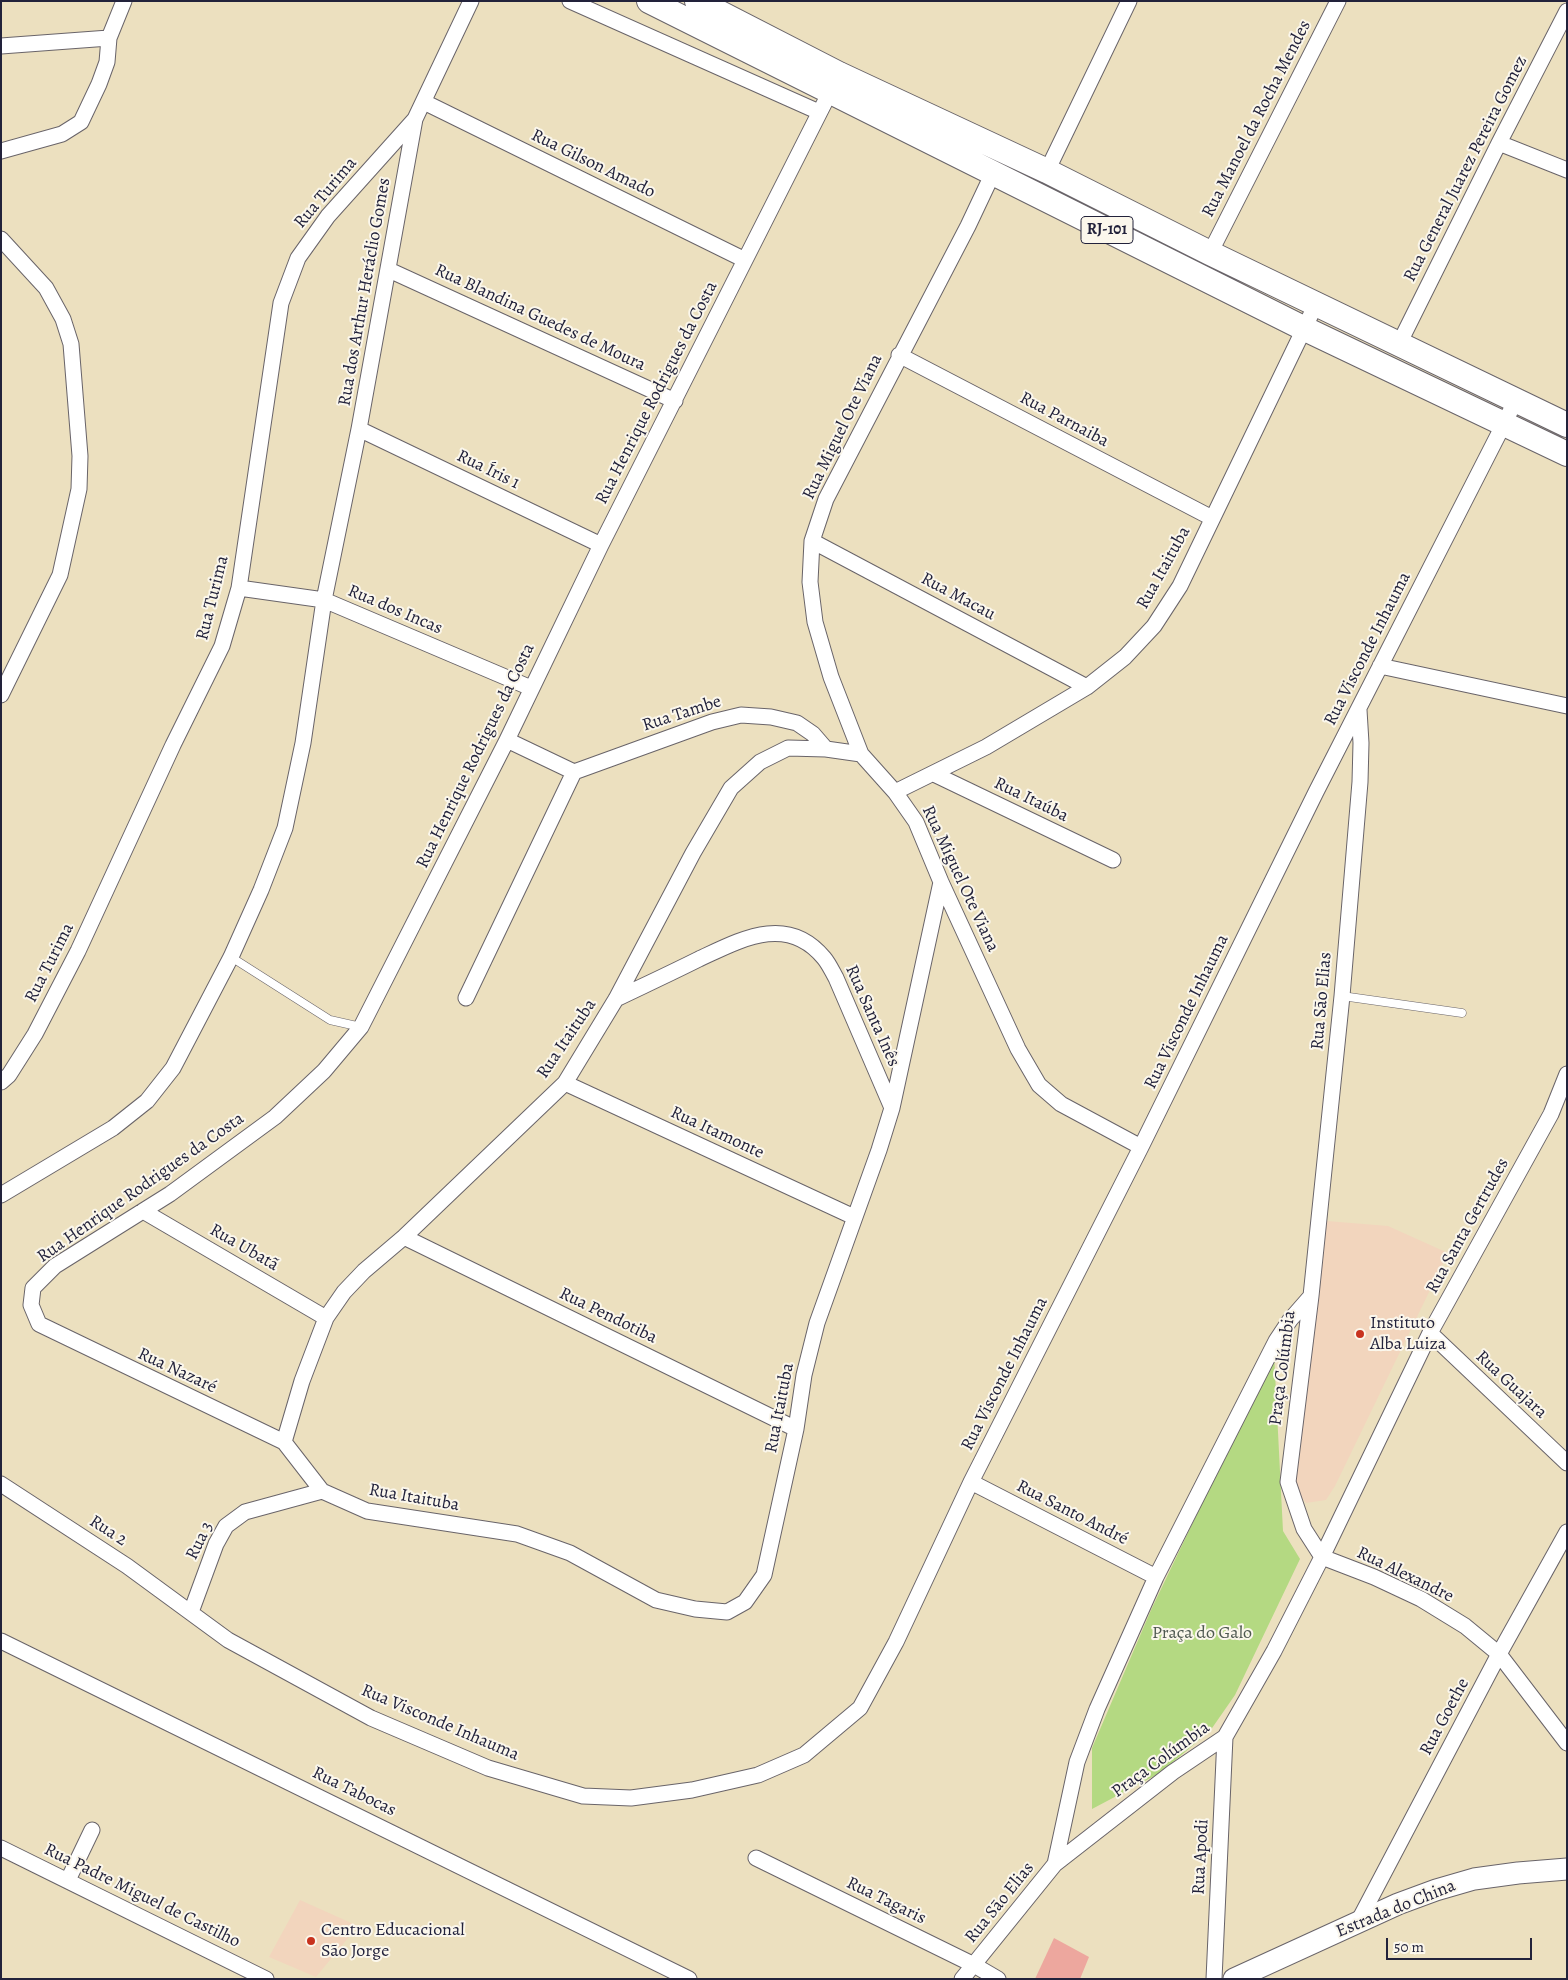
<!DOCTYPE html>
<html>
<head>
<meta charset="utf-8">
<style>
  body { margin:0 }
  #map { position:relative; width:1568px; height:1980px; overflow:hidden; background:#ece0bf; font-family:Alegreya,serif }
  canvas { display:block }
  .frame { position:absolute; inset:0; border:2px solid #22223b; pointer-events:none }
  .scale { position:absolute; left:1386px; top:1938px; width:146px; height:22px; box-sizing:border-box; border:2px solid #22223b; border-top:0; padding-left:6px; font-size:15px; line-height:18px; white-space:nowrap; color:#22223b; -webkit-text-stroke:4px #fbf7ec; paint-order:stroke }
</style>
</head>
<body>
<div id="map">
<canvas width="1568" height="1980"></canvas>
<div class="frame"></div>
<div class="scale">50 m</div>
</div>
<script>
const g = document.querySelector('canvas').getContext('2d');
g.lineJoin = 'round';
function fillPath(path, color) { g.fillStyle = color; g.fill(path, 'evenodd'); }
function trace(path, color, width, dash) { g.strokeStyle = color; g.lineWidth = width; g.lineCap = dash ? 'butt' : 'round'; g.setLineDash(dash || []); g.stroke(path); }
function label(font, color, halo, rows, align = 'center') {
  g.font = font + ' Alegreya,serif'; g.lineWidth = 4; g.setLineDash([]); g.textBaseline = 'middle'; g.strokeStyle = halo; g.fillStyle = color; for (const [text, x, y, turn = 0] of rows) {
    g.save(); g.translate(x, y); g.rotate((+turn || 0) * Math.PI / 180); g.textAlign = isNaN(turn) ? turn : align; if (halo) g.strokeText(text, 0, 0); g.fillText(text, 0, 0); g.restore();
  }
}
fillPath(new Path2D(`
  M1327,1221L1388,1226L1448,1253L1335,1486L1326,1500L1306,1503L1293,1486Z
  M300,1900L358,1926L316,1977L269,1957Z`), '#f2d5bd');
fillPath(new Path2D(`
  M1274,1353L1283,1531L1300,1559L1235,1695L1210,1731L1160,1773L1092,1809V1748L1151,1610Z`), '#b4d982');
fillPath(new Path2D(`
  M1054,1938L1089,1957L1080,1979H1035Z`), '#eda79e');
const lane = new Path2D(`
  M231,957L330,1020L361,1027
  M1342,996L1462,1013`);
const street = new Path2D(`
  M570,1L819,112
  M1,46L109,38
  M834,84L601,545L507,740L361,1027L324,1071L275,1117L170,1194L55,1266L33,1288L31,1305L39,1324L284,1442L322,1491L367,1511L517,1534L570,1553L656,1600L695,1609L727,1612L745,1602L764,1575L796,1429L804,1375L817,1323L879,1150L892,1108L941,882
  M424,102L745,260
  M1499,143L1567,170
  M1,151L62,134L81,122L99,84L107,62L109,38L124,1
  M1047,171L1129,1
  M993,173L968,226L826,499L812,541L810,582L815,622L831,677L861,754L895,792L916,822L941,882L1018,1049L1039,1085L1061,1104L1141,1147
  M1,239L46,288L63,319L71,344L80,456L79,489L60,575L1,695
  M1210,253L1338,1
  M389,270L675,401
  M1399,344L1499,143L1567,11
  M899,355L1212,518
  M359,429L601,545
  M812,541L1087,687
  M239,588L324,600L531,688
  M1380,666L1567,706
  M507,740L574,772L712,722L741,715L771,717L797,723L813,734L826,749
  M934,774L1113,860
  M895,792L986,747L1087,687L1125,657L1154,626L1180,586L1316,304
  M466,998L574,772
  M616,999C643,986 671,973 699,959C740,940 787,913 824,958C829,964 832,971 836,978L892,1108
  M1,1082L9,1075L35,1034L78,951L173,745L222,646L239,588L281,303L298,258L328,216L415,119
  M565,1083L854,1217
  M1,1195L113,1128L147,1101L173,1068L231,957L261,890L285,828L303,743L324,600L359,429L415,119L471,1
  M143,1211L326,1318
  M404,1237L796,1429
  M1430,1333L1567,1463
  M284,1442L302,1381L326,1318L344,1292L364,1271L404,1237L565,1083L616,999L693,853L731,788L760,762L788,748L826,749L861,754
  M971,1482L1156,1577
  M1,1484L127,1566L228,1640L371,1718L488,1768L583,1796L631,1798L692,1790L758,1775L804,1755L860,1708L896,1642L971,1482L1141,1147L1316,792L1516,400
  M1322,1557L1304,1529L1288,1482L1311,1296L1342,996L1360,782L1361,743L1359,710
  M1322,1557L1374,1577L1421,1599L1465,1626L1499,1654L1567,1743
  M191,1612L216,1544L226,1526L245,1512L322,1491
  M1,1641L689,1979
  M1,1848L266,1979
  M756,1858L974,1965L998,1979
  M1055,1864L1077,1762L1097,1709L1156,1577L1276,1341L1290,1320L1311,1296
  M68,1880L92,1830
  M1358,1922L1499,1654L1567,1532
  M962,1979L1055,1864L1173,1772L1225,1737L1274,1651L1322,1557L1430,1333L1551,1114L1567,1074
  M1214,1979L1225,1737`);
const secondary = new Path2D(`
  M1234,1979L1398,1904L1436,1890L1474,1879L1518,1873L1567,1869`);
const primary = new Path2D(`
  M649,1L1303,328L1567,454
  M697,1L839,74L1047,171L1210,253L1567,425`);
trace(lane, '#696469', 9);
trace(street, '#696469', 17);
trace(secondary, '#696469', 23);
trace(primary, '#696469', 26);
trace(lane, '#fff', 8);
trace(street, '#fff', 15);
trace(secondary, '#fff', 21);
trace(primary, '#fff', 24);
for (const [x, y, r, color] of [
  [1360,1334,5,"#c8321e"],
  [311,1941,5,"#c8321e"]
]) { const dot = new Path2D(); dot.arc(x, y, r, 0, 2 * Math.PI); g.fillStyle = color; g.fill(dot); trace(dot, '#fbf7ec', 2); }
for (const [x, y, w] of [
  [1107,230,52]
]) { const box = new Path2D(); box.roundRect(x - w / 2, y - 13.5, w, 27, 4); g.fillStyle = '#fbf7ec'; g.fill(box); trace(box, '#22223b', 1); }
label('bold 16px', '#22223b', null, [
  ["RJ-101",1107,230]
]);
label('18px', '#22223b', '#fbf7ec', [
  ["Rua Manoel da Rocha Mendes",1257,119,-63],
  ["Rua Gilson Amado",593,164,26],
  ["Rua General Juarez Pereira Gomez",1466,169,-63],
  ["Rua Turima",326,193,-50],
  ["Rua dos Arthur Heráclio Gomes",365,292,-80],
  ["Rua Blandina Guedes de Moura",540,318,25],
  ["Rua Henrique Rodrigues da Costa",657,393,-63],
  ["Rua Parnaiba",1064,420,28],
  ["Rua Miguel Ote Viana",843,427,-64],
  ["Rua Íris 1",488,470,26],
  ["Rua Itaituba",1164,568,-61],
  ["Rua Macau",958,597,28],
  ["Rua Turima",213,598,-76],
  ["Rua dos Incas",395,610,23],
  ["Rua Visconde Inhauma",1368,649,-63],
  ["Rua Tambe",682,714,-18],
  ["Rua Henrique Rodrigues da Costa",476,756,-64],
  ["Rua Itaúba",1031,800,26],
  ["Rua Miguel Ote Viana",960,879,65],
  ["Rua Turima",50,963,-63],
  ["Rua Sāo Elias",1322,1001,-85],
  ["Rua Visconde Inhauma",1187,1012,-64],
  ["Rua Santa Inês",872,1016,66],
  ["Rua Itaituba",567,1039,-56],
  ["Rua Itamonte",717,1133,25],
  ["Rua Henrique Rodrigues da Costa",141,1188,-35],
  ["Rua Santa Gertrudes",1468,1226,-61],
  ["Rua Ubatã",244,1248,30],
  ["Rua Pendotiba",608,1316,26],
  ["Praça Colúmbia",1283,1368,-83],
  ["Rua Nazaré",177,1371,25],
  ["Rua Visconde Inhauma",1005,1374,-63],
  ["Rua Guajara",1511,1385,43],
  ["Rua Itaituba",780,1408,-79],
  ["Rua Itaituba",414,1498,10],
  ["Rua Santo André",1072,1513,27],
  ["Rua 2",108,1531,33],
  ["Rua 3",200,1541,-64],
  ["Rua Alexandre",1405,1575,26],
  ["Rua Goethe",1445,1717,-62],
  ["Rua Visconde Inhauma",440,1723,23],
  ["Praça Colúmbia",1161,1760,-36],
  ["Rua Tabocas",354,1792,26],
  ["Rua Apodi",1201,1857,-87],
  ["Rua Padre Miguel de Castilho",142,1896,26],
  ["Rua Tagaris",886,1901,26],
  ["Rua Sāo Elias",1000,1903,-51],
  ["Estrada do China",1396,1909,-22]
]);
label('18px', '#22223b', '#fbf7ec', [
  ["Instituto",1370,1324],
  ["Alba Luiza",1370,1345],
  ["Centro Educacional",321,1931],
  ["São Jorge",321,1952]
], 'left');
label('18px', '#4e5950', '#fbf7ec', [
  ["Praça do Galo",1202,1634]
]);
</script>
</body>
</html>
